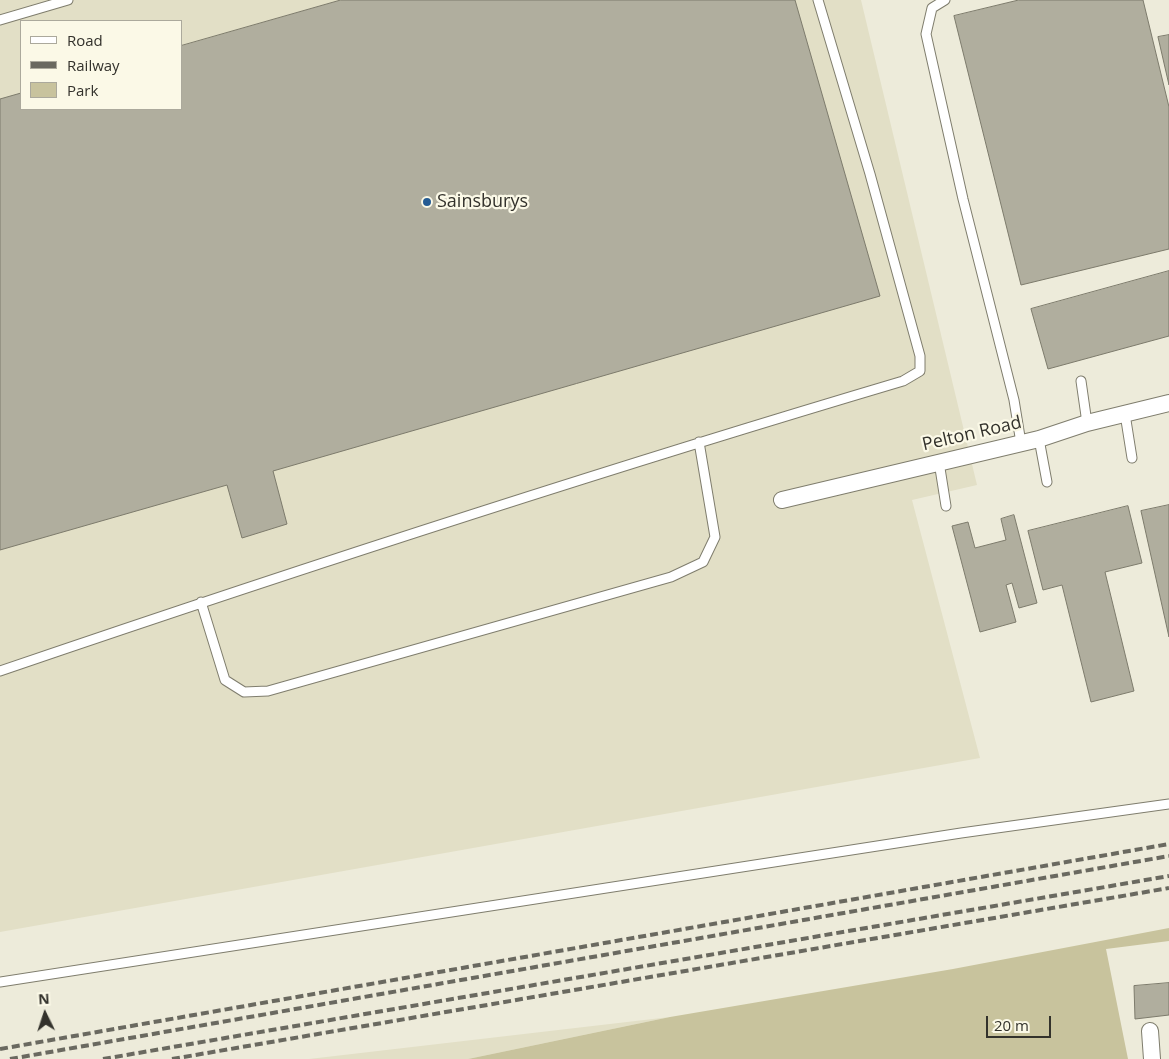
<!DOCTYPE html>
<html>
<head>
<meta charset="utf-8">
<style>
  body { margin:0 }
  #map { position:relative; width:1169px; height:1059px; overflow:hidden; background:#edebda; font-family:"Open Sans",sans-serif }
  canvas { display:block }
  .legend { position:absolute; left:20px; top:20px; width:162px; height:90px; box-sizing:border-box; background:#fbf9e7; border:1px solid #aba99c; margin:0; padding:6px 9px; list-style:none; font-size:15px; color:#33322c }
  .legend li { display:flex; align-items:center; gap:10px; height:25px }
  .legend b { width:25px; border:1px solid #aba99c }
  .north { position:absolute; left:20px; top:989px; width:50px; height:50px; -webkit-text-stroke:4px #fbf9e7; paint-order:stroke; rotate:356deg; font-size:14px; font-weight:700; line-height:20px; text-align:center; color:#33322c }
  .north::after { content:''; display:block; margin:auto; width:18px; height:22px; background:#33322c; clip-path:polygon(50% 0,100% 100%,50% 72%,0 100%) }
  .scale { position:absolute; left:986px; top:1016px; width:65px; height:22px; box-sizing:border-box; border:2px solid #33322c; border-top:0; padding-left:6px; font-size:15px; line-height:18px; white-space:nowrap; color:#33322c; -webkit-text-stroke:4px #fbf9e7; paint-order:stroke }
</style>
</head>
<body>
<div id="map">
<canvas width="1169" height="1059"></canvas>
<ul class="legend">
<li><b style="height:6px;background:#fff"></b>Road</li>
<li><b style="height:6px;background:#6a6960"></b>Railway</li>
<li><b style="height:14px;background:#c8c39d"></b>Park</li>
</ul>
<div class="north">N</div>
<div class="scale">20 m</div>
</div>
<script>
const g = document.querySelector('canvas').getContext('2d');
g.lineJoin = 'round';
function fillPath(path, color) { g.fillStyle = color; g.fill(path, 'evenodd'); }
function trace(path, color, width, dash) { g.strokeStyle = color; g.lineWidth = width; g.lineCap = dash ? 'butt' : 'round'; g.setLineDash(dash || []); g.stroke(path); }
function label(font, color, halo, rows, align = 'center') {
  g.font = font + ' "Open Sans",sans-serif'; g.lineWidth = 4.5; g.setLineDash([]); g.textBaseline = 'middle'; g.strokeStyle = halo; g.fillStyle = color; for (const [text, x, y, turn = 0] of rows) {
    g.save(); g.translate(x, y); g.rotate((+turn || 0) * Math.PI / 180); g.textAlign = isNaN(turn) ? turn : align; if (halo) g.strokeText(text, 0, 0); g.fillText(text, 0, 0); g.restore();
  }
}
fillPath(new Path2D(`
  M0,0H861L977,485L912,500L980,758L0,932ZM21,21H181V109H21Z
  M670,1017L468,1059H309Z`), '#e2dfc6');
fillPath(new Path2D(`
  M1169,928V941L1106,949L1128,1059H468L670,1017L953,969Z`), '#c8c39d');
const building = new Path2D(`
  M341,0H795L880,296L273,471L287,524L242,538L227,485L0,550V99L21,93V109H181V46Z
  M1019,0H1143L1169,107V249L1021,285L954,16Z
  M1169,35V85L1158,37Z
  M1169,271V336L1048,369L1031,309Z
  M1169,505V637L1141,511Z
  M1128,506L1142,563L1105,572L1134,691L1091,702L1062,585L1043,590L1028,531Z
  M1014,515L1037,603L1019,608L1012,583L1006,585L1016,622L980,632L952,526L968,522L975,548L1006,540L1001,519Z
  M1169,983V1015L1135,1019L1134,986Z`);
fillPath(building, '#b0ae9e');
trace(building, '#7d7b6c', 1);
const lane = new Path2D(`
  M945,0L932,8L926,34L963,199L1014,400L1021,443
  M0,20L68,0
  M1081,381L1087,423
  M1125,414L1132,458
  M1039,439L1047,482
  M939,462L946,506
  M201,602L225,680L244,692L268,691L671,577L703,562L715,537L699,442
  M0,671C299,569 600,471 903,381L920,371V356L870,174L818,0
  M0,982L961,833L1169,804`);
const street = new Path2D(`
  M782,500L1039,439L1087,423L1169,403
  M1150,1031L1152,1059`);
trace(lane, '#7f7d6d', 11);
trace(street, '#7f7d6d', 18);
trace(lane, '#fff', 9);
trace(street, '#fff', 16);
trace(new Path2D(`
  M0,1049L1169,844
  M10,1059L1169,856
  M103,1059L1169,876
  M172,1059L1169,888`), '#6a6960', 4, [8, 4]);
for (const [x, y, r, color] of [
  [427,202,5,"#245b93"]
]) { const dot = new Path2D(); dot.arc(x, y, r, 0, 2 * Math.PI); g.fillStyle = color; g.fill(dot); trace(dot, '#fbf9e7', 2); }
label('18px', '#33322c', '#fbf9e7', [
  ["Sainsburys",437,202]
], 'left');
label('18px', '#33322c', '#fbf9e7', [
  ["Pelton Road",972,434,-13]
]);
</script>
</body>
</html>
